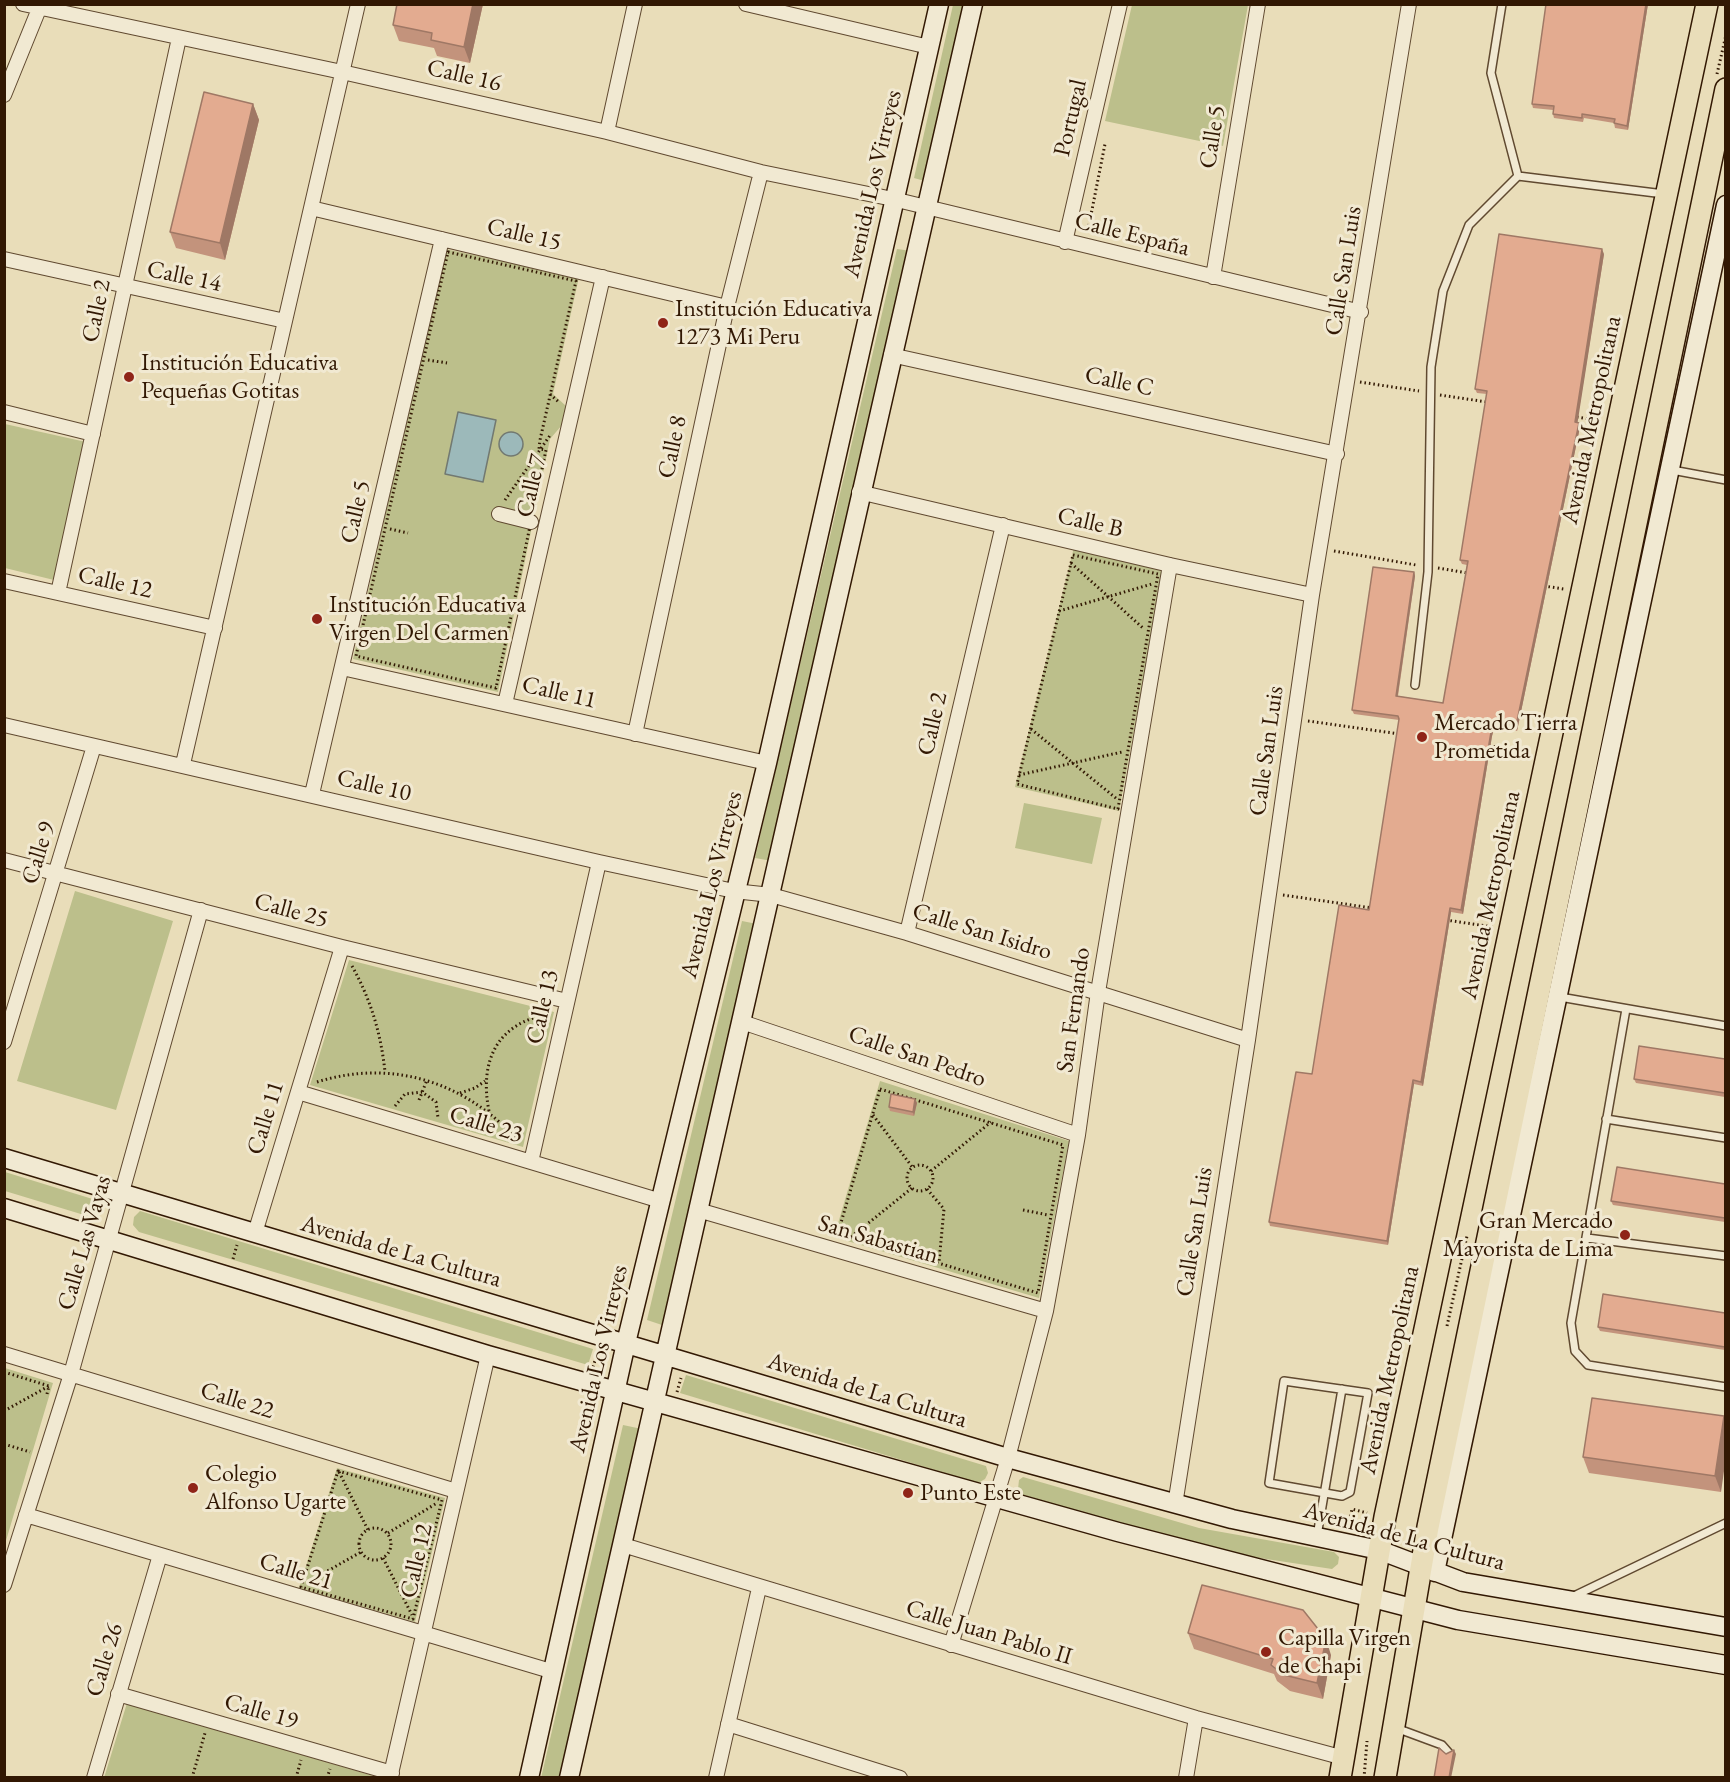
<!DOCTYPE html>
<html>
<head>
<meta charset="utf-8">
<style>
  body { margin:0 }
  #map { position:relative; width:1730px; height:1782px; overflow:hidden; background:#e9ddb9; font-family:"EB Garamond",serif }
  canvas { display:block }
  .frame { position:absolute; inset:0; border:6px solid #321803; pointer-events:none }
</style>
</head>
<body>
<div id="map">
<canvas width="1730" height="1782"></canvas>
<div class="frame"></div>
</div>
<script>
const g = document.querySelector('canvas').getContext('2d');
g.lineJoin = 'round';
function fillPath(path, color) { g.fillStyle = color; g.fill(path, 'evenodd'); }
function trace(path, color, width, dash) { g.strokeStyle = color; g.lineWidth = width; g.lineCap = dash ? 'butt' : 'round'; g.setLineDash(dash || []); g.stroke(path); }
function label(font, color, halo, rows, align = 'center') {
  g.font = font + ' "EB Garamond",serif'; g.lineWidth = 6; g.setLineDash([]); g.textBaseline = 'middle'; g.strokeStyle = halo; g.fillStyle = color; for (const [text, x, y, turn = 0] of rows) {
    g.save(); g.translate(x, y); g.rotate((+turn || 0) * Math.PI / 180); g.textAlign = isNaN(turn) ? turn : align; if (halo) g.strokeText(text, 0, 0); g.fillText(text, 0, 0); g.restore();
  }
}
fillPath(new Path2D(`
  M953,5H967L928,182L914,178Z
  M1132,5H1248L1223,146L1105,121Z
  M445,249L579,277L553,394L566,406L562,425L550,439L498,692L353,659Z
  M897,249L912,251L772,861L755,858Z
  M5,424L86,442L54,580L5,568Z
  M1074,547L1157,567L1163,573L1119,811L1015,787Z
  M1024,803L1102,818L1092,864L1015,848Z
  M75,891L173,921L116,1110L17,1081Z
  M742,921L757,924L665,1326L647,1320Z
  M349,960L554,1012L523,1147L310,1085Z
  M880,1081L1069,1141L1039,1298L834,1237Z
  M5,1172L99,1201L103,1211L94,1218L5,1191Z
  M140,1211L593,1349L588,1365L139,1232L133,1225L134,1217Z
  M5,1368L53,1383L5,1544L4,1368Z
  M686,1375L986,1466L988,1473L985,1479L978,1483L680,1393Z
  M623,1425L642,1429L562,1777L541,1778Z
  M337,1468L445,1498L415,1622L299,1588Z
  M1023,1477L1199,1528L1334,1552L1339,1557L1338,1564L1332,1569L1207,1550L1021,1494L1018,1489L1019,1480Z
  M127,1703L377,1777L104,1778Z`), '#bcbf8b');
const water = new Path2D(`
  M458,412L496,420L483,482L445,474Z
  M499 444a12 12 0 1 1 24 0a12 12 0 1 1-24 0Z`);
fillPath(water, '#9cb9ba');
trace(water, '#727971', 1.5);
const lane = new Path2D(`
  M1502,4L1491,73L1518,176
  M1672,470L1726,480
  M1415,685L1428,572L1431,367L1443,291L1469,225L1518,176L1664,194
  M1560,997L1726,1026
  M1626,1009L1571,1323L1575,1351L1588,1365L1726,1387
  M1606,1119L1726,1138
  M1587,1238L1726,1256
  M1284,1381L1368,1393L1350,1492L1342,1496L1269,1483Z
  M1317,1536L1342,1389
  M1574,1596L1726,1523
  M1396,1728L1442,1745L1449,1753`);
const street = new Path2D(`
  M23,4L342,72L607,132L761,172L893,199L1361,312
  M746,4L929,47
  M4,95L41,4
  M607,132L635,4
  M311,208L727,307
  M1065,242L1120,4
  M4,259L285,321
  M1213,277L1258,4
  M891,355L1337,454
  M4,412L93,434
  M859,492L1170,565L1312,595
  M499,514L531,522
  M4,581L215,628
  M58,593L179,38
  M342,668L767,763
  M505,704L603,277
  M4,725L599,862L734,891L771,895L907,933L1248,1040
  M635,734L727,307L761,172
  M183,764L358,4
  M312,794L442,239
  M4,860L342,947L567,1001
  M907,933L1003,525
  M742,1022L1078,1135
  M4,1042L94,746
  M298,1092L661,1201
  M531,1162L599,862
  M698,1210L1046,1311
  M255,1233L342,947
  M4,1354L456,1491
  M1175,1505L1248,1040L1312,595L1409,4
  M26,1515L554,1672
  M623,1545L1196,1718L1344,1758
  M4,1585L71,1374L201,910
  M951,1645L1008,1458L1046,1311L1078,1135L1098,992L1170,565
  M118,1694L392,1773
  M728,1724L900,1778
  M94,1778L160,1555
  M390,1778L488,1355
  M716,1778L759,1588
  M1186,1778L1196,1718`);
const secondary = new Path2D(`
  M4,1158L1008,1458L1232,1519L1379,1550L1463,1582L1726,1627
  M4,1208L488,1355L1118,1532L1458,1620L1726,1665
  M1435,1572L1726,205
  M529,1778L626,1343L767,763L939,4
  M569,1778C707,1187 834,595 973,4`);
const primary = new Path2D(`
  M1340,1778L1385,1517L1707,4
  M1385,1778L1428,1527L1726,89`);
trace(lane, '#604930', 10);
trace(street, '#604930', 16);
trace(secondary, '#321803', 21);
trace(primary, '#321803', 24);
trace(new Path2D(`
  M1717,74L1726,35
  M1088,230L1105,144
  M448,252L576,281L540,440L539,449L546,450L496,688L356,656Z
  M428,360L447,363
  M1360,382L1419,391
  M550,394L560,403
  M1440,395L1487,402
  M1577,417L1600,421
  M505,500L551,434
  M390,529L408,533
  M1334,551L1416,565
  M1073,555L1158,574L1118,809L1017,784Z
  M1071,563L1143,628
  M1438,568L1467,573
  M1544,586L1564,589
  M1059,611L1152,584
  M1308,721L1400,734
  M1031,729L1117,799
  M1489,746L1531,751
  M1019,775L1122,752
  M1283,895L1372,908
  M1446,920L1493,927
  M352,966C371,1000 381,1034 385,1072
  M317,1082C393,1058 468,1083 519,1142
  M880,1089L1063,1145L1038,1293L838,1233Z
  M460,1093L475,1088L485,1081
  M419,1100L427,1080
  M395,1106L405,1094L422,1092L436,1102L438,1118
  M489,1111C479,1061 497,1023 549,1014
  M873,1115L913,1168
  M907 1178a13 13 0 1 1 26 0a13 13 0 1 1-26 0Z
  M931,1171L991,1122
  M927,1189L944,1209L939,1262
  M1023,1210L1048,1215
  M851,1237L912,1188
  M233,1259L237,1245
  M1447,1326L1467,1236
  M593,1367L598,1351
  M4,1372L49,1386L47,1394
  M677,1392L681,1378
  M4,1411L49,1386
  M4,1444L30,1452
  M338,1471L442,1500L413,1619L301,1587Z
  M339,1472L368,1530
  M1349,1525L1352,1509L1367,1513
  M359 1544a16 16 0 1 1 32 0a16 16 0 1 1-32 0Z
  M388,1533L437,1503
  M383,1558L412,1615
  M308,1582L361,1552
  M192,1778L205,1733
  M296,1778L301,1760
  M327,1778L330,1769
  M1364,1778L1367,1741`), '#321803', 3, [1.5, 3]);
trace(lane, '#f1e9d2', 7);
trace(street, '#f1e9d2', 14);
trace(secondary, '#f1e9d2', 18);
trace(primary, '#e9ddb9', 21);
fillPath(new Path2D(`
  M397,4H483L470,63L437,56L434,48L399,41L393,25Z
  M1648,4L1628,130L1615,128L1614,123L1584,118L1583,122L1554,118L1553,114V110L1533,108L1532,104Z
  M253,104L259,120L225,260L176,248L170,232Z
  M1604,254L1577,422L1579,423L1580,427L1517,731L1495,725L1492,736L1463,914L1451,912L1423,1086L1414,1084L1388,1245L1270,1226L1269,1222L1312,1074L1369,910L1399,720L1354,714L1352,710L1414,572L1415,576L1398,696L1443,703L1467,565L1462,564L1460,560L1487,394L1477,393L1475,389Z
  M1725,1059V1097L1636,1083L1634,1079Z
  M915,1099L917,1103L914,1116L890,1111L889,1107Z
  M1725,1184V1222L1613,1205L1611,1201Z
  M1725,1313V1350L1600,1331L1598,1327Z
  M1724,1416L1721,1492L1589,1473L1583,1457Z
  M1188,1633L1331,1655L1323,1699L1290,1691L1277,1681L1274,1674L1194,1649Z`), '#c3937c');
fillPath(new Path2D(`
  M473,4H483L470,63L464,47Z
  M1646,4H1648L1628,130L1627,126Z
  M253,104L259,120L225,260L220,243Z
  M1602,249L1604,254L1577,426L1575,422Z
  M1579,423L1580,427L1517,731L1516,726Z
  M1414,572L1415,576L1397,700L1396,696Z
  M1494,721L1495,725L1492,736L1463,914L1461,910L1491,732Z
  M1450,908L1451,912L1423,1086L1421,1082Z
  M1413,1080L1414,1084L1388,1245L1387,1241Z
  M915,1099L917,1103L914,1116L913,1112Z
  M1724,1416L1725,1420V1464L1721,1492L1715,1476Z
  M1326,1639L1331,1655L1323,1699L1317,1683Z
  M1454,1750L1456,1754L1451,1778H1449Z`), '#9f7865');
const building = new Path2D(`
  M397,4H473L464,47L431,40L432,33L393,25Z
  M1546,4H1646L1627,126L1614,123L1615,119L1582,114V118L1553,114L1554,106L1532,104Z
  M204,92L253,104L220,243L170,232Z
  M1499,234L1602,249L1575,422L1579,423L1516,726L1494,721L1491,732L1461,910L1450,908L1421,1082L1413,1080L1387,1241L1269,1222L1296,1072L1312,1074L1339,905L1369,910L1399,719L1398,716L1352,710L1373,567L1414,572L1396,696L1443,703L1468,561L1460,560L1487,391L1475,389Z
  M1639,1046L1725,1059V1093L1634,1079Z
  M891,1094L915,1099L913,1112L889,1107Z
  M1617,1167L1725,1184V1218L1611,1201Z
  M1603,1294L1725,1313V1347L1598,1327Z
  M1592,1398L1724,1416L1715,1476L1583,1457Z
  M1202,1585L1303,1610L1326,1639L1317,1683L1284,1675L1271,1665L1273,1659L1188,1633Z
  M1439,1748L1446,1754L1454,1750L1449,1778H1434Z`);
fillPath(building, '#e3ab90');
trace(building, '#9f7865', 1.5);
for (const [x, y, r, color] of [
  [663,323,6,"#8f2418"],
  [129,377,6,"#8f2418"],
  [317,619,6,"#8f2418"],
  [1422,737,6,"#8f2418"],
  [1625,1235,6,"#8f2418"],
  [193,1488,6,"#8f2418"],
  [908,1493,6,"#8f2418"],
  [1266,1652,6,"#8f2418"]
]) { const dot = new Path2D(); dot.arc(x, y, r, 0, 2 * Math.PI); g.fillStyle = color; g.fill(dot); trace(dot, '#f1e9d2', 2); }
label('24px', '#321803', '#f1e9d2', [
  ["Calle 16",464,76,13],
  ["Portugal",1071,118,-77],
  ["Calle 5",1213,137,-81],
  ["Avenida Los Virreyes",873,184,-77],
  ["Calle 15",524,235,13],
  ["Calle España",1132,235,14],
  ["Calle San Luis",1344,271,-81],
  ["Calle 14",184,277,12],
  ["Calle 2",97,311,-78],
  ["Calle C",1119,382,12],
  ["Avenida Metropolitana",1592,420,-78],
  ["Calle 8",673,447,-78],
  ["Calle 7",532,486,-77],
  ["Calle 5",356,512,-77],
  ["Calle B",1090,523,13],
  ["Calle 12",115,583,13],
  ["Calle 11",559,693,13],
  ["Calle 2",933,724,-77],
  ["Calle San Luis",1267,751,-82],
  ["Calle 10",374,786,13],
  ["Calle 9",39,853,-73],
  ["Avenida Los Virreyes",712,885,-76],
  ["Avenida Metropolitana",1491,895,-78],
  ["Calle 25",291,911,15],
  ["Calle San Isidro",982,932,17],
  ["Calle 13",543,1007,-77],
  ["San Fernando",1074,1010,-82],
  ["Calle San Pedro",917,1057,19],
  ["Calle 11",266,1118,-73],
  ["Calle 23",486,1125,17],
  ["Calle San Luis",1195,1232,-81],
  ["San Sabastian",878,1240,16],
  ["Calle Las Vayas",85,1243,-74],
  ["Avenida de La Cultura",401,1252,16],
  ["Avenida Los Virreyes",599,1359,-77],
  ["Avenida Metropolitana",1390,1370,-78],
  ["Avenida de La Cultura",867,1391,17],
  ["Calle 22",237,1401,17],
  ["Avenida de La Cultura",1404,1537,15],
  ["Calle 12",417,1561,-77],
  ["Calle 21",296,1572,17],
  ["Calle Juan Pablo II",989,1633,17],
  ["Calle 26",105,1660,-73],
  ["Calle 19",261,1712,16]
]);
label('24px', '#321803', '#f1e9d2', [
  ["Institución Educativa",675,309],
  ["1273 Mi Peru",675,337],
  ["Institución Educativa",141,363],
  ["Pequeñas Gotitas",141,391],
  ["Institución Educativa",329,605],
  ["Virgen Del Carmen",329,633],
  ["Mercado Tierra",1434,723],
  ["Prometida",1434,751],
  ["Gran Mercado",1613,1221,"right"],
  ["Mayorista de Lima",1613,1249,"right"],
  ["Colegio",205,1474],
  ["Alfonso Ugarte",205,1502],
  ["Punto Este",920,1493],
  ["Capilla Virgen",1278,1638],
  ["de Chapi",1278,1666]
], 'left');
</script>
</body>
</html>
